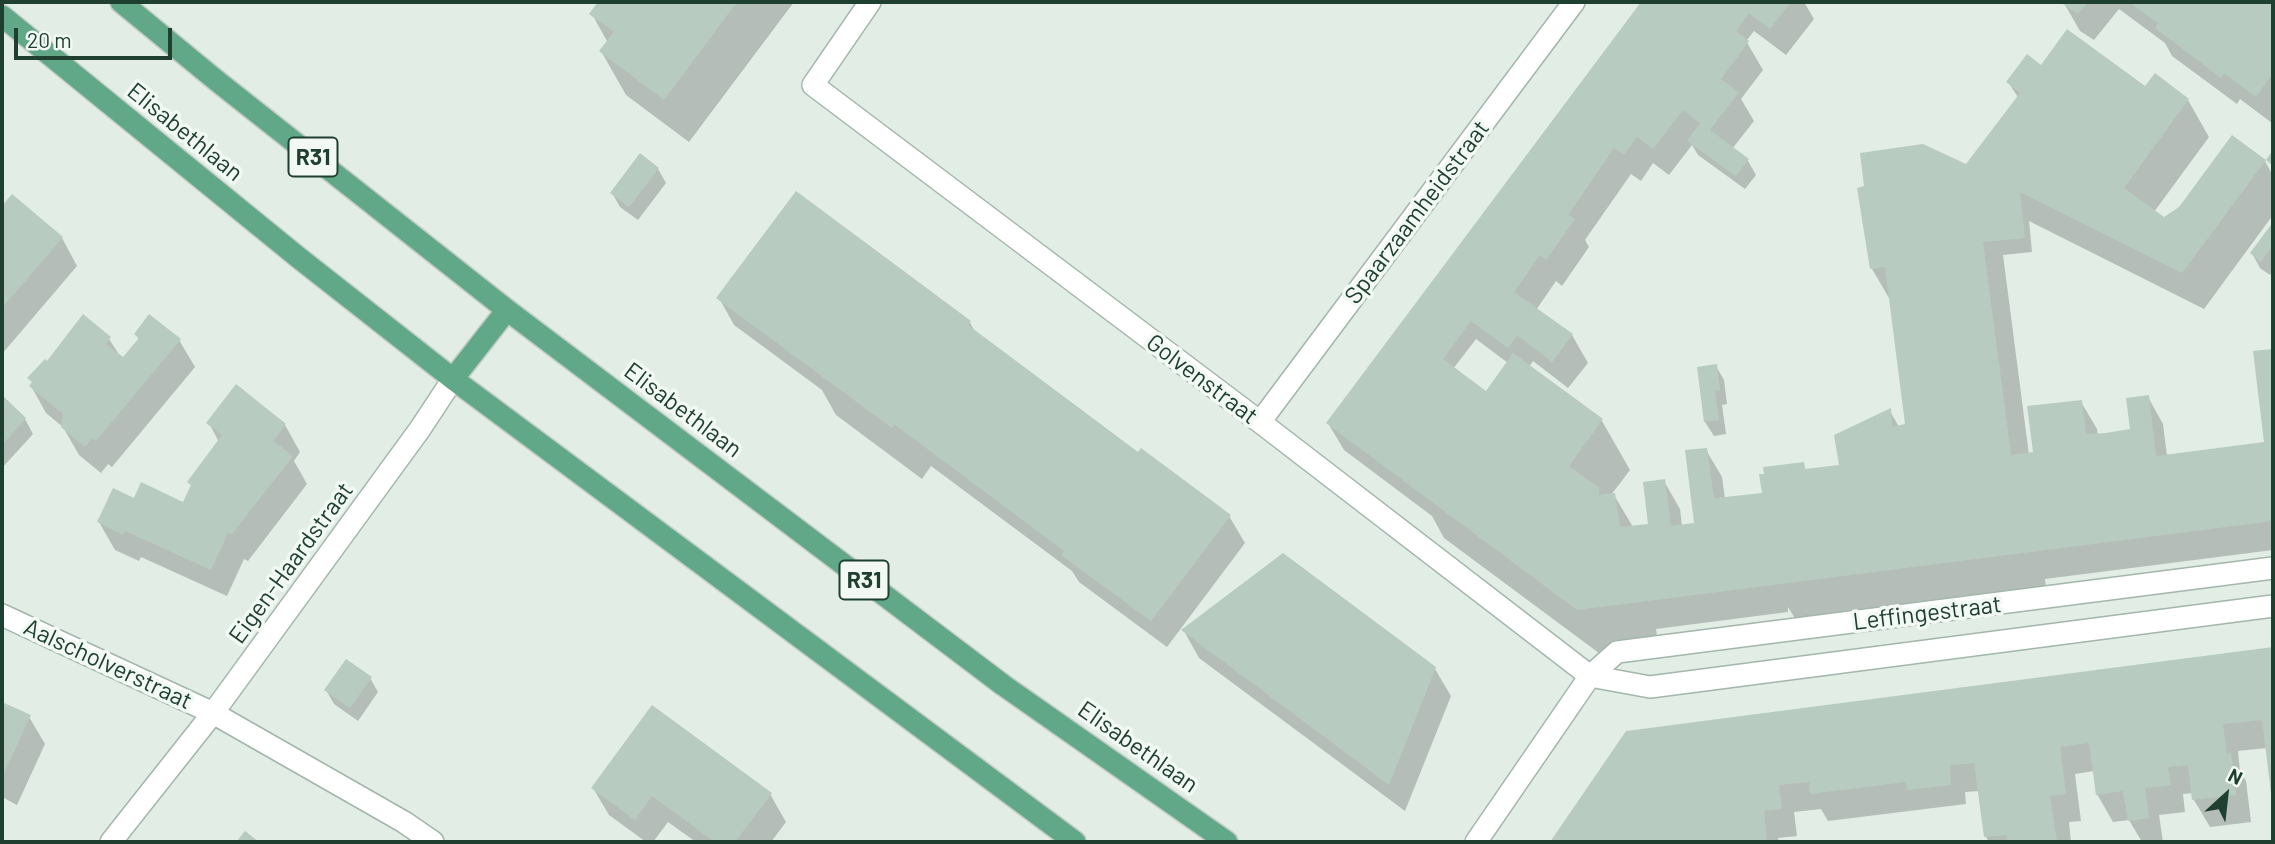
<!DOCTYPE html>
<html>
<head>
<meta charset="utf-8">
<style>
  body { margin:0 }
  #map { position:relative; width:2275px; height:844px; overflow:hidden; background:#e1ede5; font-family:Barlow,sans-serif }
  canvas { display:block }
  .frame { position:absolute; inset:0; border:4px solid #1f4031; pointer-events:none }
  .north { position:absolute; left:2191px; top:760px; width:70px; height:70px; -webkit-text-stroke:5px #f2f9f4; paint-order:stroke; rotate:27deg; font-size:19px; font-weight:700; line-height:28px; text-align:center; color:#1f4031 }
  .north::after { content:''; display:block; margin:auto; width:24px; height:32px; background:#1f4031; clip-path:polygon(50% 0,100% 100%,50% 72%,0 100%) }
  .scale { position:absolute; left:14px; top:28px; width:158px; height:32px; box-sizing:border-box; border:4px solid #1f4031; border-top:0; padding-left:9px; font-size:21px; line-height:24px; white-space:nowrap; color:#1f4031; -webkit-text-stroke:5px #f2f9f4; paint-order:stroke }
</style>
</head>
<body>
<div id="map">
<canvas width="2275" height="844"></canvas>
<div class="frame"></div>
<div class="north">N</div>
<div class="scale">20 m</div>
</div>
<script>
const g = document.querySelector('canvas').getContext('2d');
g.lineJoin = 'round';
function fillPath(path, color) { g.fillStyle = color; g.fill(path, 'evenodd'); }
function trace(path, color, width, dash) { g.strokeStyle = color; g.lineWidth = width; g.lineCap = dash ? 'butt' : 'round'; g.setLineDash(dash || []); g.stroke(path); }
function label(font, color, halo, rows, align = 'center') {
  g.font = font + ' Barlow,sans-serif'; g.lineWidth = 7; g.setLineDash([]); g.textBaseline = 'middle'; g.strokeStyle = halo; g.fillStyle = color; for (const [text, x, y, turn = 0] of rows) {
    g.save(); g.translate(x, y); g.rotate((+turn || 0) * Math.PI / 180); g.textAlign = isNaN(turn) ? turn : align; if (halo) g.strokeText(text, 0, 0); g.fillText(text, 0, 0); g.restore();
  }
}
fillPath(new Path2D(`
  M601,2H794L689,142L626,95L601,51L608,43L592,14Z
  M1643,2H1804L1814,19L1786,55L1754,31L1746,41L1763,70L1741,99L1754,121L1732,149L1748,161L1756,175L1745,189L1698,155L1692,145L1669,175L1653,163L1641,181L1631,174L1585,240L1589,247L1562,286L1556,281L1536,310L1572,335L1588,363L1568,388L1533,361L1529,367L1602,421L1630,470L1611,495H1614L1633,527L1650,525L1664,481L1680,509L1682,526L1696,525L1706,450L1722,477L1725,499L1761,495L1803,464L1806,470L1841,466L1890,411L1899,427L1907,426L1892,303L1872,269L1970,169L2018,97L2008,82L2041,67L2145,89L2188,100L2209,137L2154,212L2164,219L2265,161L2273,176V215L2204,309L2029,221L2032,252L2003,255L2029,455L2032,454L2081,402L2097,429L2098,435L2132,430L2148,397L2163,424L2167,456L2266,444L2255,353L2273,350V550L2045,579L2047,596L1804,633L1788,607V612L1656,629L1659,652L1607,659L1444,538L1432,516L1344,450L1328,423ZM1476,339L1508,363L1486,393L1453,369Z
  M2066,2H2273V122L2272,123L2240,99L2237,104L2172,56L2165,43L2119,9L2094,40L2080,31L2064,3Z
  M658,169L666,183L638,220L620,207L612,193Z
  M796,193L970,323L976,333L1139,454L1229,516L1245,543L1167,647L1079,582L1072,571L931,466L922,479L836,415L822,390L734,325L719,298Z
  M13,196L62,238L77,266L2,354V209Z
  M2273,225V270L2270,275L2260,268L2252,253Z
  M136,335L179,340L195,367L112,467L108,464L101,473L79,455L63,427L46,413L31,386L109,339L120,356L124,359L139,340Z
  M1716,366L1724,380L1727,404L1722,405L1726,434L1714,436L1705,422Z
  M2,398L25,419L33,434L2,468Z
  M209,423L285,425L300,452L294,461L307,484L248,561L244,559L227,596L141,557L139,561L115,550L99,522L134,500L184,504L192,487L189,482L219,442Z
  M1184,631L1435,669L1451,696L1405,811L1199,658Z
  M2273,649V793L2267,748L2238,751L2240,771L2246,781L2251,822L2210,827L2194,800L2193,793L2183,794L2185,812L2159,815L2163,842H2142L2129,820L2113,822L2097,794L2094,771L2075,774L2081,821L2069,822L2071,842H1989L1986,837L1980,791L1965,792L1966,804L1828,821L1821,809L1794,812L1797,836L1778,838L1779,842H1552L1627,733Z
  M370,678L378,692L358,721L334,704L326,690Z
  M2,704L29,717L45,744L17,805L2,797Z
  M593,788L770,794L786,822L771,842H696L668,822L653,842H646L609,815Z`), '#0003');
fillPath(new Path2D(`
  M598,2H737L664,100L599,51L614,32L589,14Z
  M1641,2H1791L1770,29L1749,13L1736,31L1749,41L1721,79L1739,92L1710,130L1749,159L1736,176L1687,141L1700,123L1683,110L1653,149L1637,137L1624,155L1614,148L1568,215L1575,219L1546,260L1540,255L1514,292L1573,334L1552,362L1517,335L1508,348L1471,321L1443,359L1486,391L1513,353L1603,419L1569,466L1599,488V495L1615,493L1620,527L1648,524L1643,482L1665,479L1671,526L1694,523L1685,450L1707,448L1714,498H1716L1762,493L1759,474H1764L1763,467L1804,462L1805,469L1839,465L1834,435L1891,408L1892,427L1905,424L1885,267L1870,269L1857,188L1864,186L1860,153L1923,144L1966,164L2020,93L2006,82L2027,54L2041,65L2067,29L2145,86L2155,73L2189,99L2124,188L2164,217L2179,207L2232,135L2266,160L2273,150V166L2266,160L2182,273L2020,192L2025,238L1983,242L2011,455L2033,452L2027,406L2082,400L2086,434L2106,433L2130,429L2126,398L2149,395L2156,456L2264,442L2253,351L2273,349V521L1577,610L1326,423Z
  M2060,2H2088L2078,14Z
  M2129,2H2273V73L2256,97L2224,73L2221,78L2155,28L2158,23Z
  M640,153L659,168L629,207L610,193Z
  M796,191L971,321L968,325L1138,452L1141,448L1231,515L1151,621L1061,555L1064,551L894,424L892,428L716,298Z
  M12,194L63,237L2,308V206Z
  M2273,222V245L2261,262L2250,253Z
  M83,314L111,337L106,344L123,357L139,338L134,334L149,314L181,339L96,441L92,438L85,447L61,427L63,414L29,386L32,382L27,378L45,359L47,361Z
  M1717,364L1720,390L1715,391L1719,420L1704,422L1697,367Z
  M236,384L286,424L273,441L293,456L232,534L228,533L211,570L125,531L123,535L97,522L113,488L134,498L141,482L183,502L191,485L187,482L222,435L206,423Z
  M2,395L26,418L2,445Z
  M1283,553L1436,667L1389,785L1181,630Z
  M2273,647V793H2271L2262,720L2223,724L2227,754L2231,752L2236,795L2192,800L2188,765L2168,767L2171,785L2145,788L2149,818L2128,821L2123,791L2096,795L2089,743L2060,747L2066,794L2050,796L2057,842H2007L2006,835L1984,837L1974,763L1950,765L1951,785L1907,790L1906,782L1810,794L1809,782L1779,785L1782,809L1764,811L1767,842H1550L1626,731Z
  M346,659L372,677L350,708L324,690Z
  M2,702L31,715L2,778Z
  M652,705L772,793L735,842H715L652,796L635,820L591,788Z
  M245,831L259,842H236Z`), '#b8cbc0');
const minor = new Path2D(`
  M870,2L813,85L1260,422L1590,676L1476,842
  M1260,422L1574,2
  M2273,568L1617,652L1590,676L1650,687L2273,606
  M2,615L213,713L404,822L433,842
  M111,842L213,713L420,429L453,379`);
const primary = new Path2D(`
  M121,2L217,81L507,310L1003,685L1227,842
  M2,16L299,258L453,379L1075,842
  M453,379L507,310`);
trace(minor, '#a3b6ab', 24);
trace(primary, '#c0cac5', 24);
trace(minor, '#fff', 21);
trace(primary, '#60a888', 21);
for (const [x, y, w] of [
  [313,157,49],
  [864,580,49]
]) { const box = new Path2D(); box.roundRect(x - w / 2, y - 19.5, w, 39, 5); g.fillStyle = '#f2f9f4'; g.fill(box); trace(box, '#1f4031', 2); }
label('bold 23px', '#1f4031', null, [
  ["R31",313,157],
  ["R31",864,580]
]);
label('24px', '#1f4031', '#f2f9f4', [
  ["Elisabethlaan",185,132,39],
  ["Spaarzaamheidstraat",1417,212,-53],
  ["Golvenstraat",1202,379,37],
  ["Elisabethlaan",683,410,37],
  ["Eigen-Haardstraat",291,563,-54],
  ["Leffingestraat",1927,613,-7],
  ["Aalscholverstraat",108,664,25],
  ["Elisabethlaan",1138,747,35]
]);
</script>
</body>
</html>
